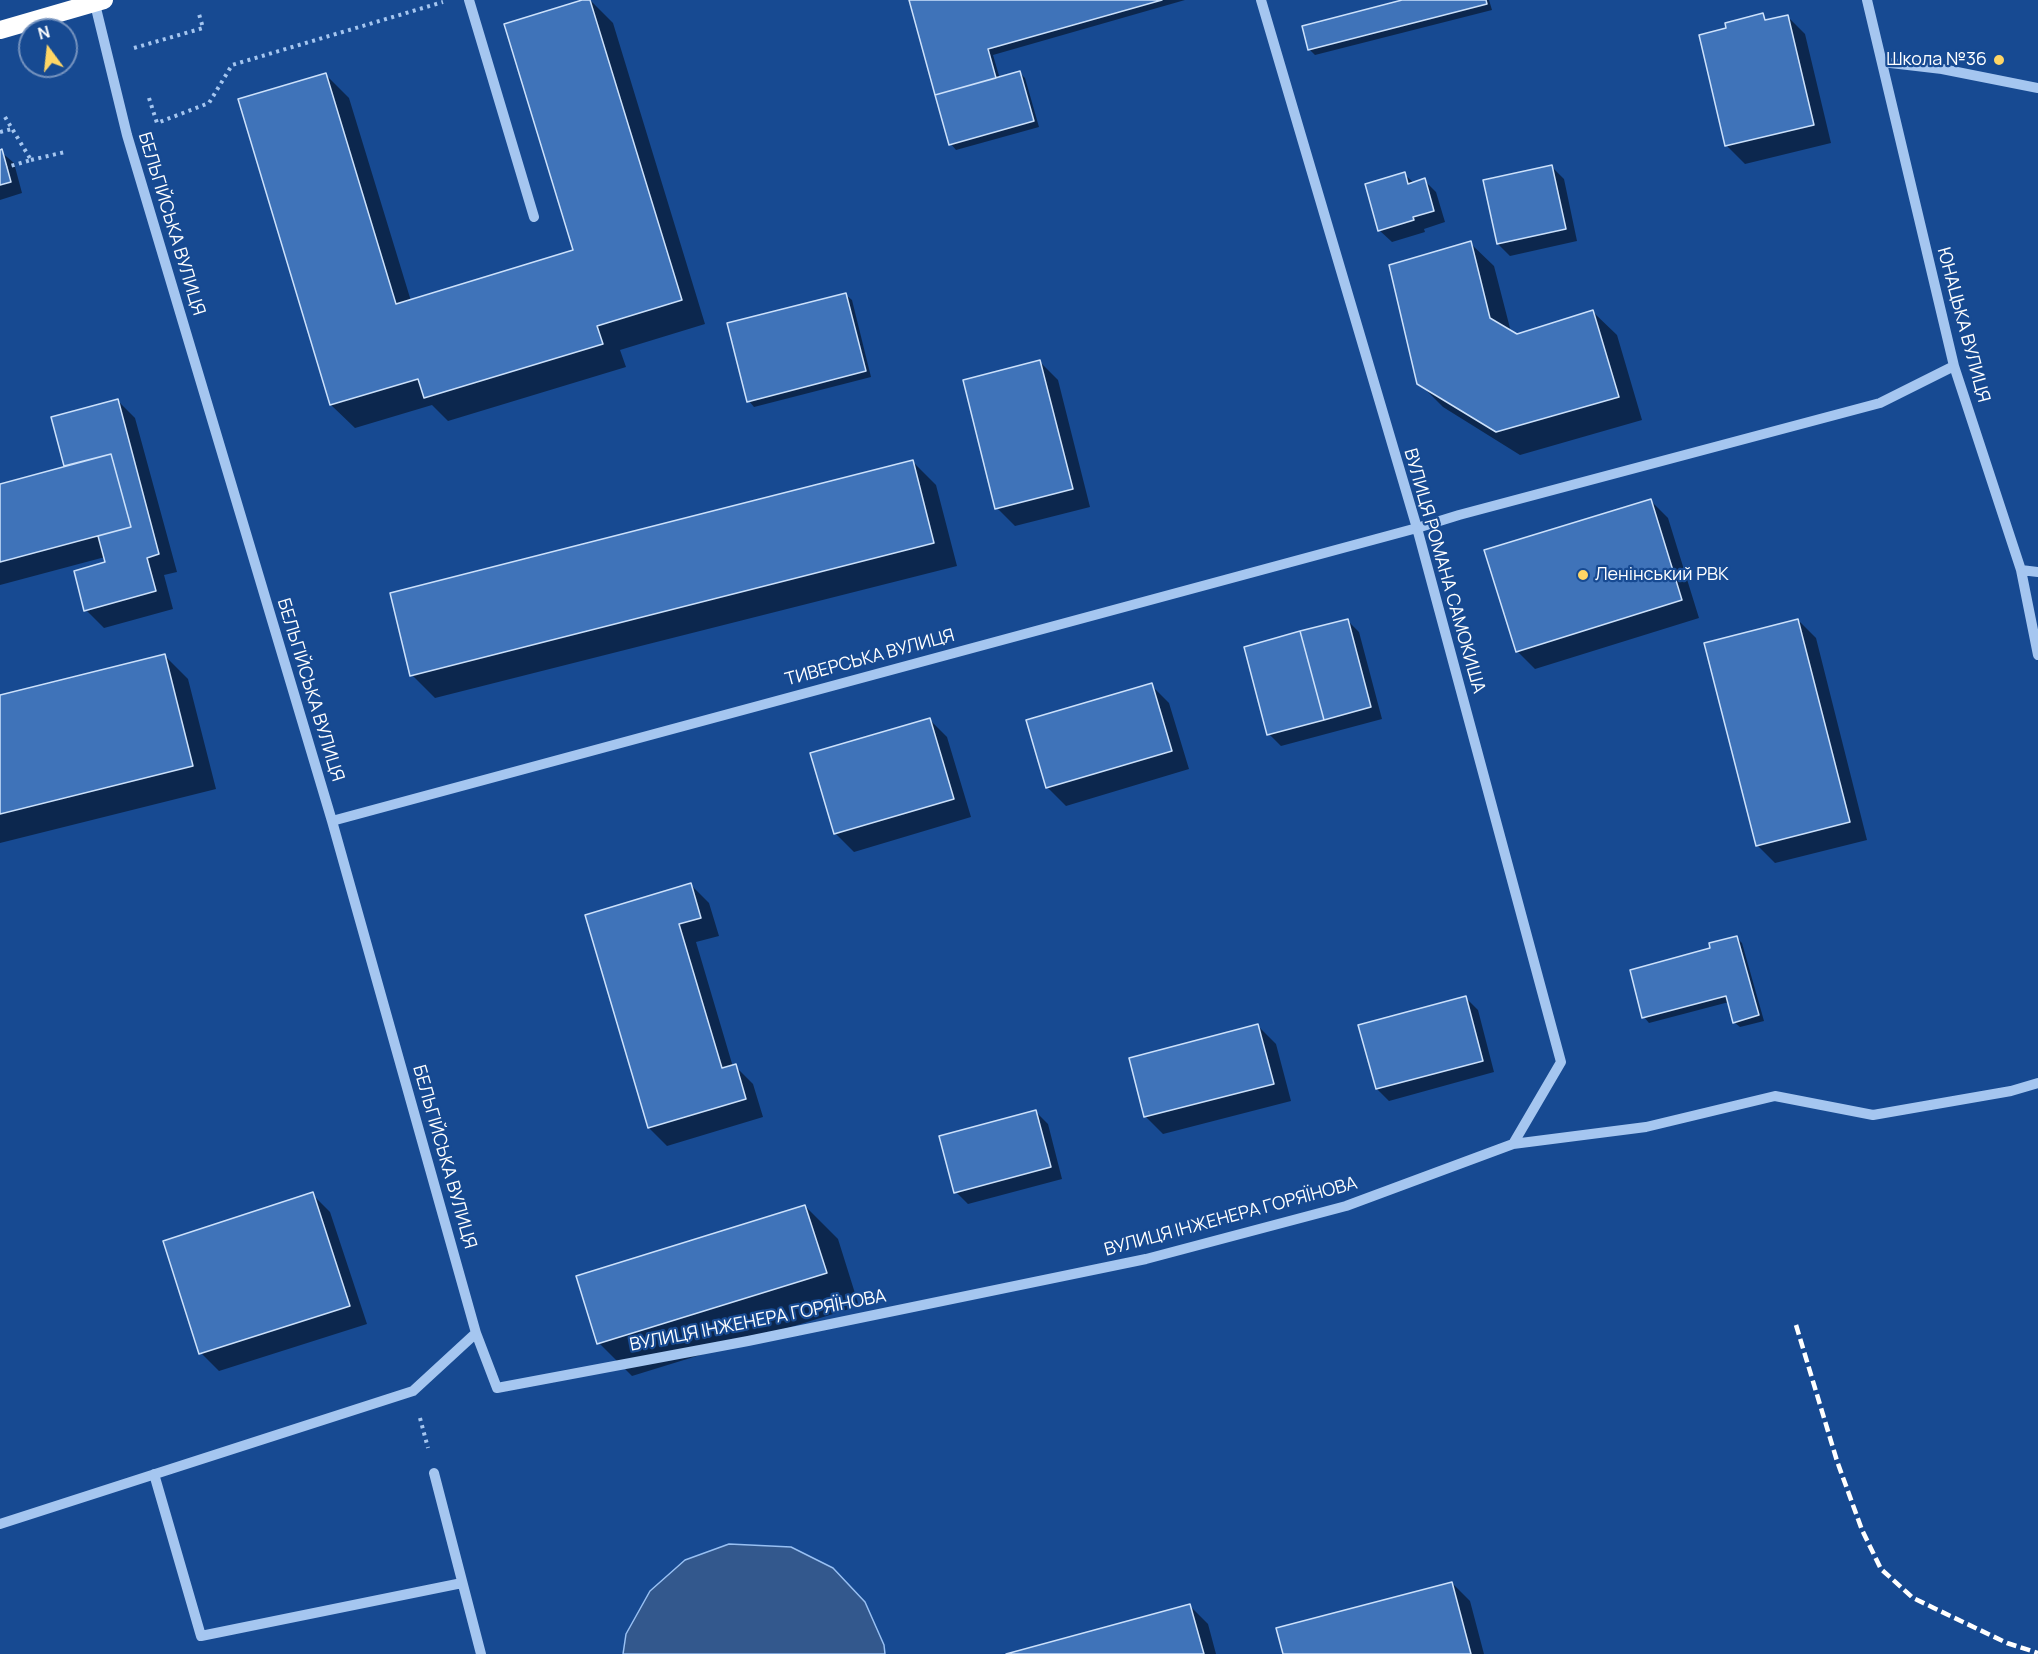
<!DOCTYPE html>
<html>
<head>
<meta charset="utf-8">
<style>
  body { margin:0 }
  #map { position:relative; width:2038px; height:1654px; overflow:hidden; background:#174a92; font-family:Manrope,sans-serif }
  canvas { display:block }
  .north { position:absolute; left:18px; top:18px; width:60px; height:60px; box-sizing:border-box; background:#174a92; border:2px solid #7492be; border-radius:50%; rotate:345deg; font-size:16px; font-weight:700; line-height:24px; text-align:center; color:#fff }
  .north::after { content:''; display:block; margin:auto; width:21px; height:27px; background:#ffd665; clip-path:polygon(50% 0,100% 100%,50% 72%,0 100%) }
</style>
</head>
<body>
<div id="map">
<canvas width="2038" height="1654"></canvas>
<div class="north">N</div>
</div>
<script>
const g = document.querySelector('canvas').getContext('2d');
g.lineJoin = 'round';
function fillPath(path, color) { g.fillStyle = color; g.fill(path, 'evenodd'); }
function trace(path, color, width, dash) { g.strokeStyle = color; g.lineWidth = width; g.lineCap = dash ? 'butt' : 'round'; g.setLineDash(dash || []); g.stroke(path); }
function label(font, color, halo, rows, align = 'center') {
  g.font = font + ' Manrope,sans-serif'; g.lineWidth = 4.5; g.setLineDash([]); g.textBaseline = 'middle'; g.strokeStyle = halo; g.fillStyle = color; for (const [text, x, y, turn = 0] of rows) {
    g.save(); g.translate(x, y); g.rotate((+turn || 0) * Math.PI / 180); g.textAlign = isNaN(turn) ? turn : align; if (halo) g.strokeText(text, 0, 0); g.fillText(text, 0, 0); g.restore();
  }
}
const water = new Path2D(`
  M729,1544L791,1547L833,1568L865,1602L884,1645L885,1654H623L626,1634L650,1591L685,1560Z`);
fillPath(water, '#33588d');
trace(water, '#98c0f3', 1.5);
fillPath(new Path2D(`
  M587,0H590L613,23L705,324L620,350L626,367L448,421L432,405L355,428L331,405L325,74L349,98L411,301L575,251Z
  M910,0H1185L993,55L1000,79L1020,73L1025,78L1039,127L956,150L951,144Z
  M1408,0H1489L1492,10L1315,55L1309,49Z
  M1762,15L1768,21L1787,16L1805,34L1831,143L1745,164L1727,146L1728,29Z
  M0,151L14,163L22,193L0,200Z
  M1552,167L1564,179L1577,241L1510,256L1498,244Z
  M1404,174L1414,183L1424,180L1436,192L1445,222L1424,229L1425,232L1392,242L1379,230Z
  M1470,243L1494,266L1511,332L1516,335L1593,312L1617,335L1642,420L1520,455L1443,407L1419,383Z
  M846,295L852,300L871,377L754,407L749,401Z
  M1040,362L1058,380L1090,507L1015,526L997,508Z
  M117,400L135,418L177,572L164,575L173,609L104,628L86,610L107,563L105,557L0,585V485L66,467L53,418Z
  M913,462L936,485L957,566L435,698L412,675Z
  M1650,500L1668,518L1699,618L1535,669L1517,651Z
  M1347,620L1359,632L1382,719L1281,746L1269,734Z
  M1798,620L1816,638L1867,840L1775,863L1757,845Z
  M165,656L188,679L216,789L0,843V697Z
  M1151,685L1169,703L1189,769L1066,806L1048,788L1028,721Z
  M929,719L947,737L971,817L854,852L836,834Z
  M691,885L709,903L719,936L696,942L733,1067L735,1066L753,1084L763,1117L667,1146L649,1128L586,916Z
  M1736,937L1742,943L1764,1021L1740,1027L1734,1022L1729,1002L1649,1023L1644,1017L1712,949Z
  M1466,998L1478,1010L1494,1072L1389,1101L1377,1089Z
  M1258,1026L1276,1044L1291,1101L1163,1134L1145,1116Z
  M1036,1112L1048,1124L1062,1179L968,1204L956,1192Z
  M312,1194L330,1212L367,1324L219,1371L201,1353Z
  M805,1206L838,1239L859,1306L632,1376L599,1343Z
  M1452,1583L1470,1601L1484,1654H1284Z
  M1190,1606L1208,1624L1216,1654H1011Z`), '#0007');
const building = new Path2D(`
  M582,0H590L682,300L597,326L603,344L424,398L418,379L330,405L238,99L326,73L396,304L573,250L504,24Z
  M909,0H1162L988,49L996,78L935,95Z
  M1402,0H1486L1487,4L1308,50L1302,26Z
  M1763,13L1765,20L1788,15L1814,125L1725,146L1699,35L1726,28L1725,23Z
  M1020,71L1034,121L949,145L935,95Z
  M2,149L11,182L0,185V150Z
  M1552,165L1566,229L1497,244L1483,180Z
  M1405,172L1408,184L1425,178L1434,211L1413,217L1414,220L1378,231L1365,184Z
  M1471,241L1490,318L1517,334L1593,310L1619,397L1496,432L1417,384L1389,265Z
  M846,293L866,371L747,402L727,323Z
  M1040,360L1073,489L995,509L963,380Z
  M118,399L159,554L147,558L156,591L84,611L74,571L105,562L98,536L131,527L111,454L64,466L51,417Z
  M111,454L131,527L0,562V484Z
  M913,460L934,543L410,676L390,593Z
  M1651,499L1682,600L1516,652L1484,550Z
  M1348,619L1371,707L1324,720L1300,631Z
  M1798,619L1850,822L1756,846L1704,643Z
  M1300,631L1324,720L1267,735L1244,647Z
  M165,654L193,766L0,814V695Z
  M1152,683L1172,751L1046,788L1026,720Z
  M930,718L954,799L834,834L810,753Z
  M691,883L701,918L679,924L722,1068L736,1064L746,1099L648,1128L585,915Z
  M1737,936L1759,1015L1733,1023L1726,996L1642,1018L1630,970L1710,948L1709,943Z
  M1466,996L1483,1061L1376,1089L1358,1025Z
  M1258,1024L1274,1084L1144,1117L1129,1058Z
  M1036,1110L1051,1167L954,1193L939,1136Z
  M313,1192L350,1306L199,1354L163,1241Z
  M805,1205L827,1273L597,1344L576,1276Z
  M1452,1582L1471,1654H1283L1276,1628Z
  M1190,1604L1204,1654H1006Z`);
fillPath(building, '#3f73b9');
trace(building, '#cce1fb', 1.5);
trace(new Path2D(`
  M134,48L203,28L199,14
  M149,98L157,123L209,103L232,65L443,2
  M5,117L31,160L7,167
  M0,132L12,129
  M31,160L65,152
  M420,1418L428,1448`), '#a5c6f0', 4, [3, 4.5]);
trace(new Path2D(`
  M94,0L127,135L332,821L476,1333L497,1388L748,1341L1146,1259L1346,1206L1513,1144L1646,1127L1775,1096L1873,1115L2011,1091L2038,1083
  M469,0L534,217
  M1261,0L1417,528L1561,1062L1513,1144
  M1867,0L1954,366L2021,570L2038,655
  M1882,62L1942,69L2038,88
  M2021,570L2038,572
  M332,821L1417,528L1459,515L1880,403L1954,366
  M434,1473L481,1654
  M154,1474L201,1636L462,1583
  M0,1524L413,1391L476,1333`), '#a5c6f0', 10);
trace(new Path2D(`
  M0,30L104,0`), '#fff', 18);
trace(new Path2D(`
  M1796,1325L1837,1461L1862,1530L1881,1569L1913,1598L2007,1643L2038,1653`), '#fff', 4.5, [10, 4.5]);
for (const [x, y, r, color] of [
  [1999,60,6,"#ffd665"],
  [1583,575,6,"#ffd665"]
]) { const dot = new Path2D(); dot.arc(x, y, r, 0, 2 * Math.PI); g.fillStyle = color; g.fill(dot); trace(dot, '#174a92', 2); }
label('18px', '#fff', '#174a92', [
  ["Школа №36",1987,60],
  ["Ленінський РВК",1595,575,"left"]
], 'right');
label('18px', '#fff', '#174a92', [
  ["БЕЛЬГІЙСЬКА ВУЛИЦЯ",171,224,73],
  ["ЮНАЦЬКА ВУЛИЦЯ",1963,325,75],
  ["ВУЛИЦЯ РОМАНА САМОКИША",1444,571,74],
  ["ТИВЕРСЬКА ВУЛИЦЯ",870,658,-15],
  ["БЕЛЬГІЙСЬКА ВУЛИЦЯ",310,690,73],
  ["БЕЛЬГІЙСЬКА ВУЛИЦЯ",444,1157,74],
  ["ВУЛИЦЯ ІНЖЕНЕРА ГОРЯЇНОВА",1231,1217,-15],
  ["ВУЛИЦЯ ІНЖЕНЕРА ГОРЯЇНОВА",758,1321,-11]
]);
</script>
</body>
</html>
